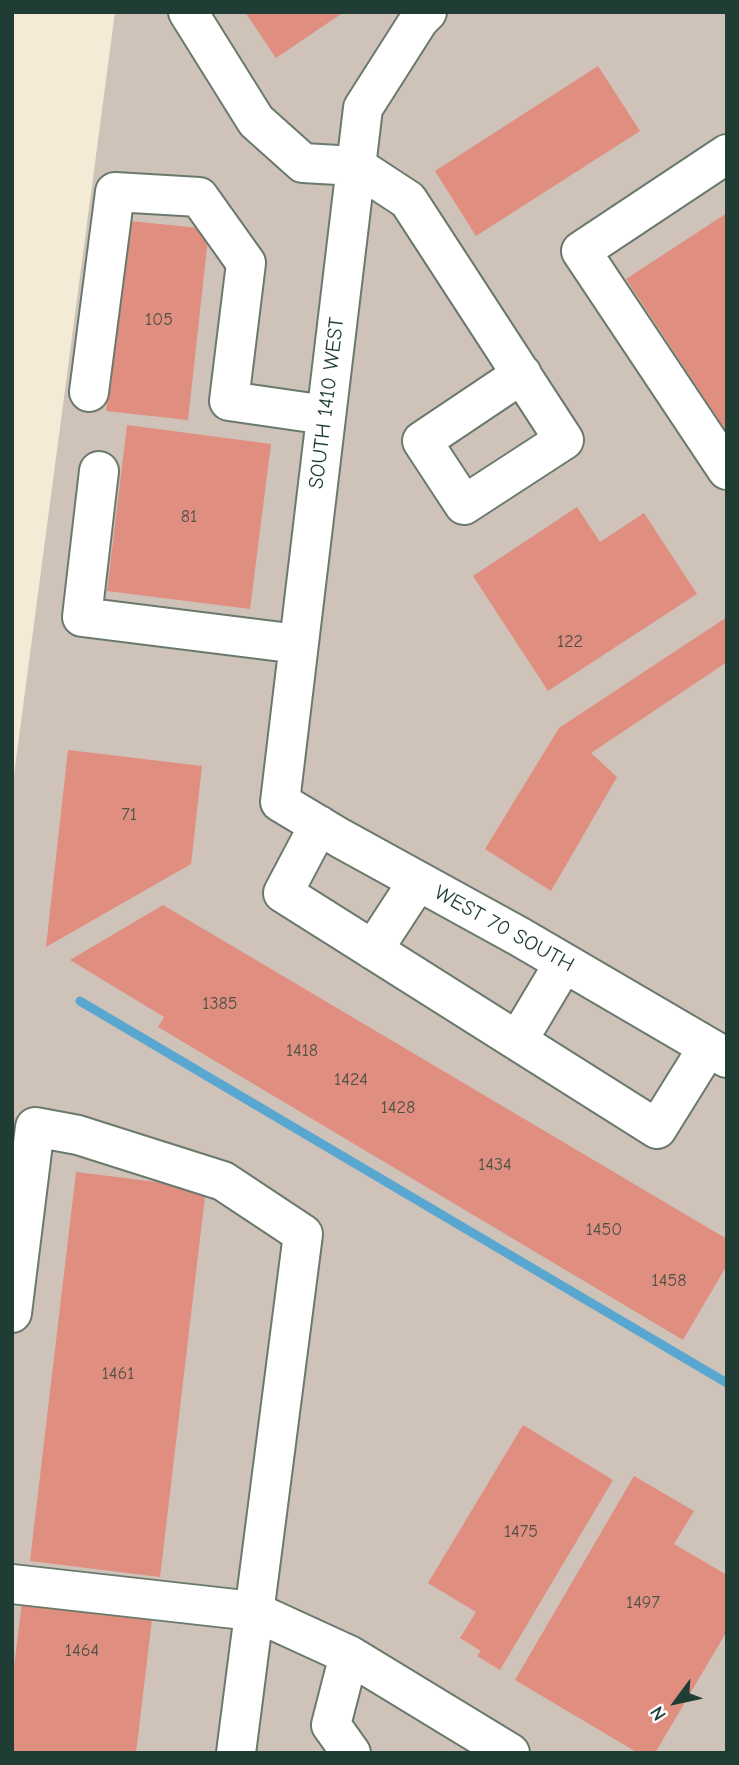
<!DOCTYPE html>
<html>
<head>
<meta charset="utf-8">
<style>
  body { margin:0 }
  #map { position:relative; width:739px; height:1765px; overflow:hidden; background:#f3ebd6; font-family:"Comic Neue",sans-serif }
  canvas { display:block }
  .frame { position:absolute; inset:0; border:14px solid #1f3d34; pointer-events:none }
  .north { position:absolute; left:641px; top:1667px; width:70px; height:70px; -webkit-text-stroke:5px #fff; paint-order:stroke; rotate:237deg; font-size:19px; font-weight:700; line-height:28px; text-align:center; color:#1f3d34 }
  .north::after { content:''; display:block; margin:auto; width:24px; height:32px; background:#1f3d34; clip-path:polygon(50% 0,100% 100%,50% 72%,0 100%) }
</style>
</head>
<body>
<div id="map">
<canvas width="739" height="1765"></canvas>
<div class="frame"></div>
<div class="north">N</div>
</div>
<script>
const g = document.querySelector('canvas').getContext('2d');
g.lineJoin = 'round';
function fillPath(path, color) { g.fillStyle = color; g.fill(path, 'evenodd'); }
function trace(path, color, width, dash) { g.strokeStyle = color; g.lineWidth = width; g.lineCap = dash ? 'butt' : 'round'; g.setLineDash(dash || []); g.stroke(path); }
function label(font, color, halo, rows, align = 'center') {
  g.font = font + ' "Comic Neue",sans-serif'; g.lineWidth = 6; g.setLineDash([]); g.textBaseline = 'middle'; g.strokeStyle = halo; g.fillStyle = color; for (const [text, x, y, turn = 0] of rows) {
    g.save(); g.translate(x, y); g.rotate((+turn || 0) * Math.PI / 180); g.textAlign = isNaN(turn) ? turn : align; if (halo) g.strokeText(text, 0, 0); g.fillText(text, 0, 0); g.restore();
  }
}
fillPath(new Path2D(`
  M115,12H727V1753H12V790Z`), '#cec2b9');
trace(new Path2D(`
  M80,1001L727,1383`), '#57a7d1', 9);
fillPath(new Path2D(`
  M245,12H344L276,58Z
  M598,66L640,131L476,236L435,171Z
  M727,213V433L626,279Z
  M130,221L209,229L188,420L106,411Z
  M127,425L271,444L250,609L107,591Z
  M577,507L600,542L644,513L697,594L548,691L473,576Z
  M727,617V662L591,753L617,777L551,891L485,849L559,728Z
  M68,750L202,766L191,864L46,947Z
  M163,905L727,1239V1265L683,1340L158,1027L164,1017L70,960Z
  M76,1172L206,1188L160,1577L30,1561Z
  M523,1425L613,1480L500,1670L477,1656L481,1651L460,1638L476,1612L428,1583Z
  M634,1476L694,1511L674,1544L727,1575V1631L655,1753H638L515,1680Z
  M22,1602L152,1619L136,1753H12V1683Z`), '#e08e7f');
const minor = new Path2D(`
  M188,12L256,121L303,163L356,166L408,200L564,440L464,505L422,441L522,374
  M427,12L419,20L363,108L280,802L340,838L520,937L727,1058
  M727,154L581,251L727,470
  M89,392L115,192L199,197L246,263L229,401L326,415
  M99,471L82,617L298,644
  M319,825L283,893L657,1129L708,1047
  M373,950L418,881
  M518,1040L564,963
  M12,1313L35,1127L78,1135L223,1181L303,1234L236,1753
  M12,1584L253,1611L349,1655L510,1753
  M349,1655L331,1725L351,1753`);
trace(minor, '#697a6d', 42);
trace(minor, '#fff', 38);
label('18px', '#4f5147', null, [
  ["105",159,320],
  ["81",189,517],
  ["122",570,642],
  ["71",129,815],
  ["1385",220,1004],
  ["1418",302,1051],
  ["1424",351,1080],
  ["1428",398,1108],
  ["1434",495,1165],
  ["1450",604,1230],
  ["1458",669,1281],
  ["1461",118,1374],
  ["1475",521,1532],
  ["1497",643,1603],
  ["1464",82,1651]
]);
label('21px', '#1f3d34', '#fff', [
  ["SOUTH 1410 WEST",327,403,-83],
  ["WEST 70 SOUTH",504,929,29]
]);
</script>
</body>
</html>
